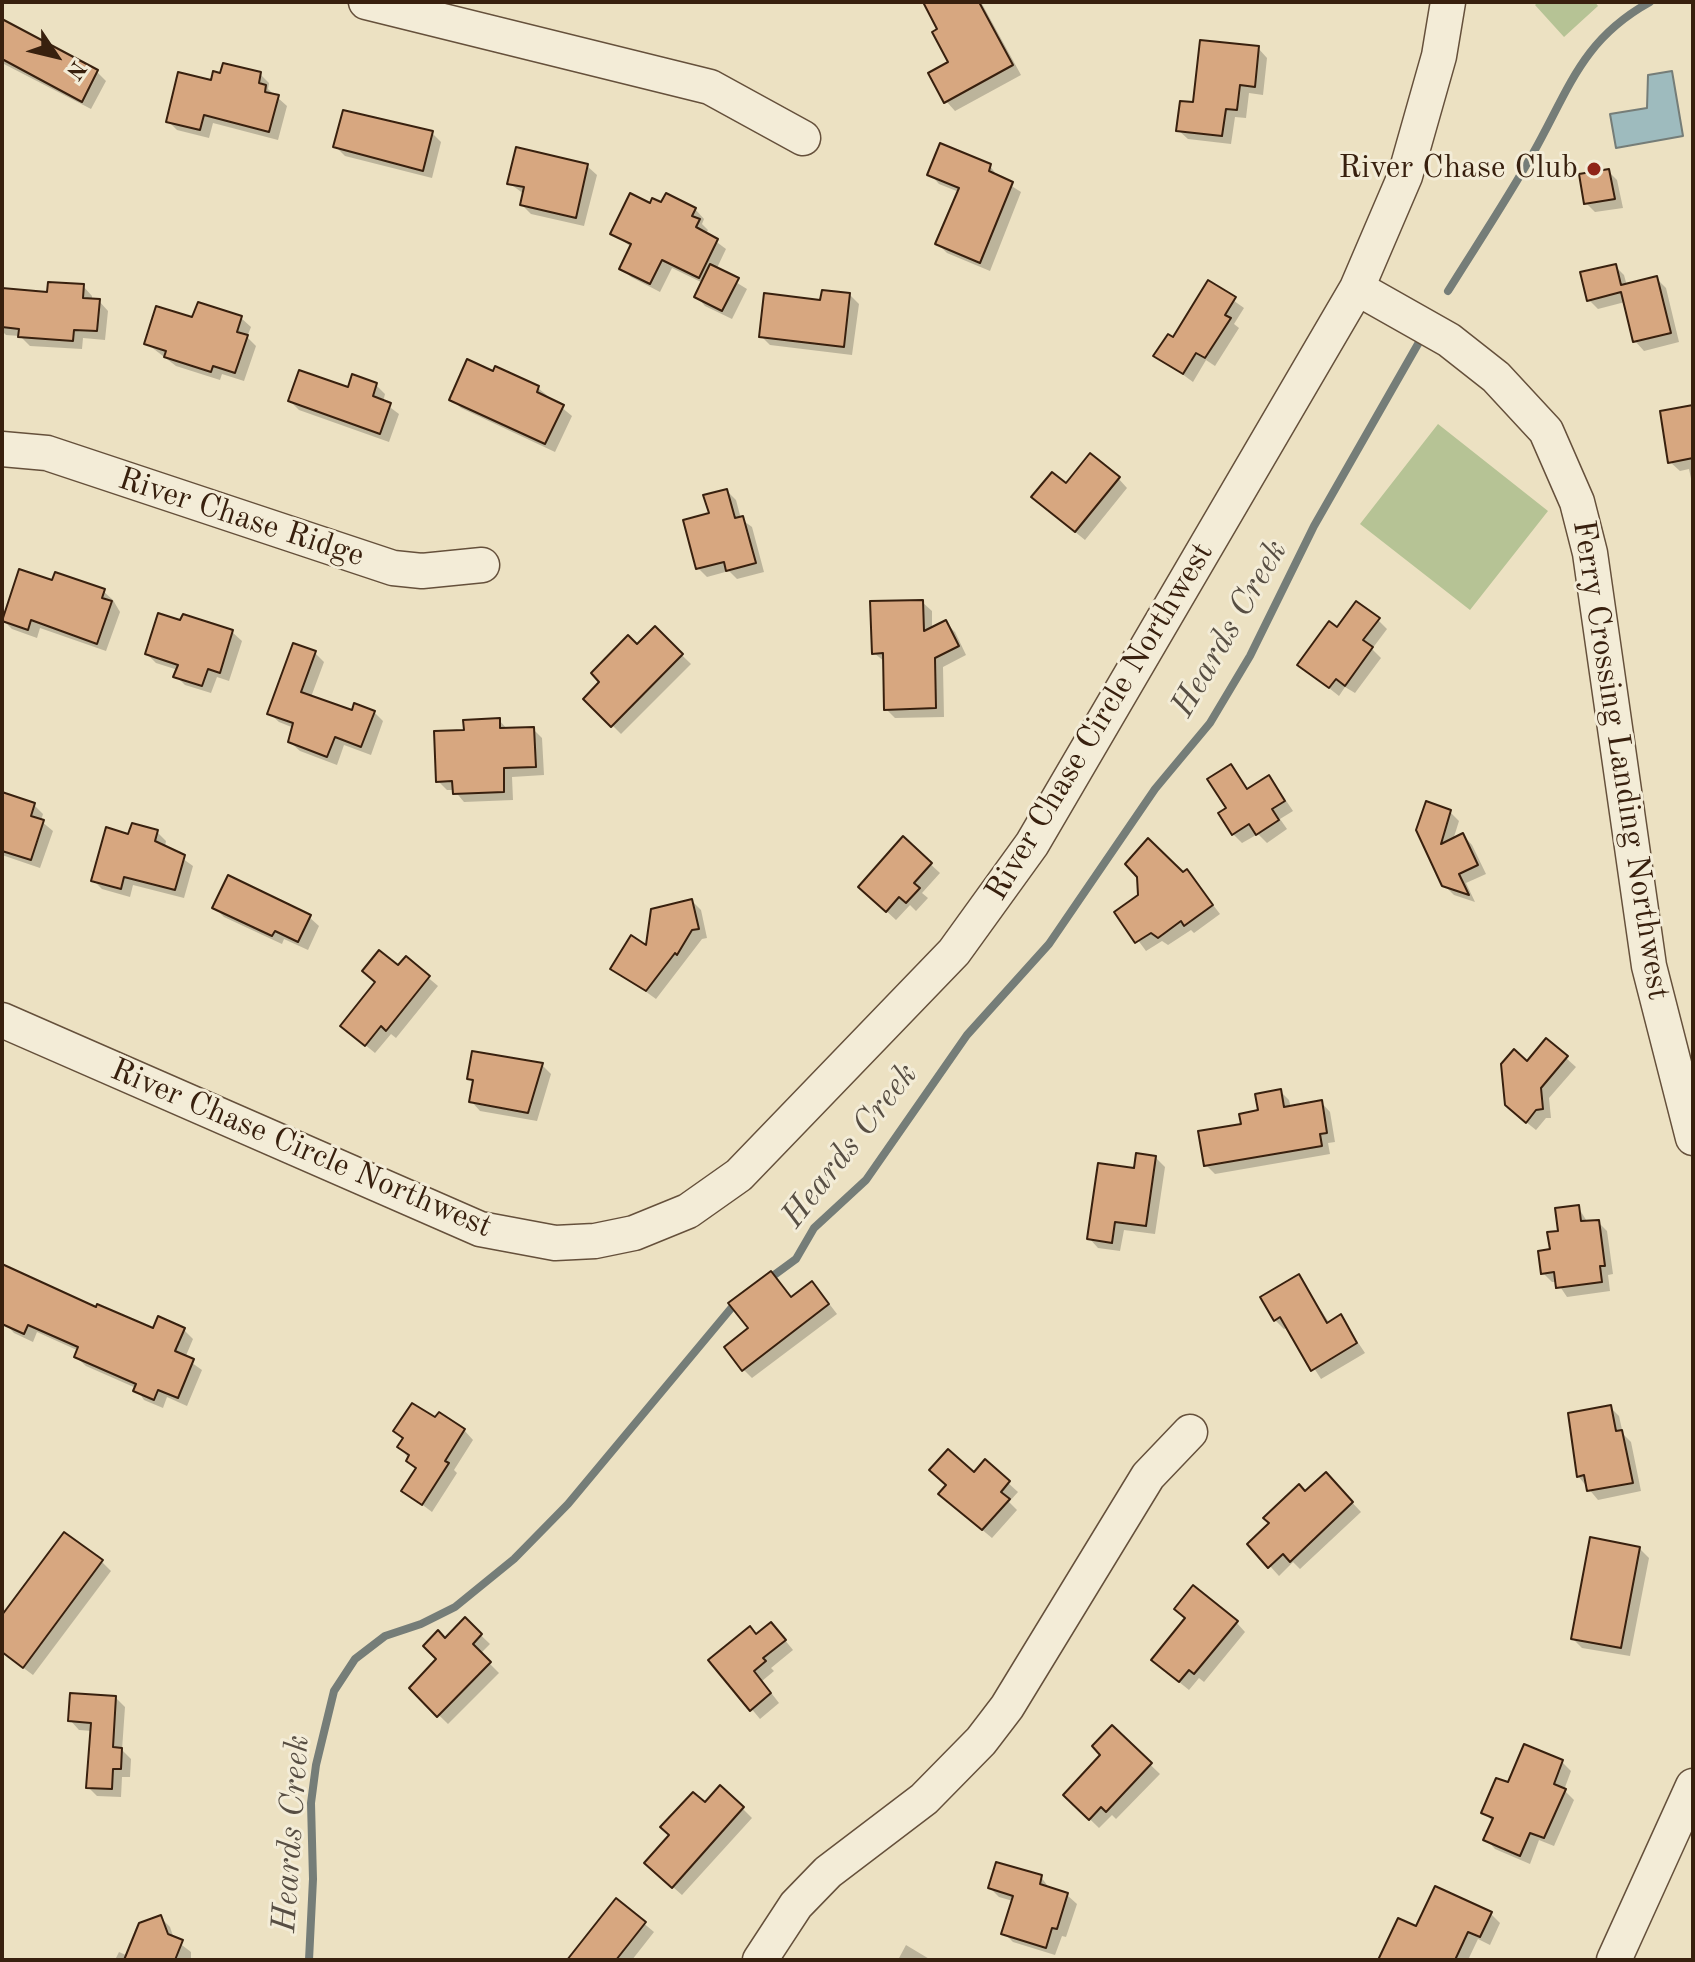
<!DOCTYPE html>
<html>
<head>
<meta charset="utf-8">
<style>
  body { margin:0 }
  #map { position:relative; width:1695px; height:1962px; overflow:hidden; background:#ece1c2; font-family:"Old Standard TT",serif }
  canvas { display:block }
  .frame { position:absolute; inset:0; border:4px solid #38200e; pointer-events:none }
  .north { position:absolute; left:16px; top:16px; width:80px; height:80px; -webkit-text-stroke:6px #f3ecd7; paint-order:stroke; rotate:125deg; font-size:22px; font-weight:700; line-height:32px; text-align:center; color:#38200e }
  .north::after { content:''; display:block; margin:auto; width:28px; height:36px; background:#38200e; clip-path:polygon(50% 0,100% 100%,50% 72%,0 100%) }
</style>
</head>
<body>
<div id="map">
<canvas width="1695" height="1962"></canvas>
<div class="frame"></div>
<div class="north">N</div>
</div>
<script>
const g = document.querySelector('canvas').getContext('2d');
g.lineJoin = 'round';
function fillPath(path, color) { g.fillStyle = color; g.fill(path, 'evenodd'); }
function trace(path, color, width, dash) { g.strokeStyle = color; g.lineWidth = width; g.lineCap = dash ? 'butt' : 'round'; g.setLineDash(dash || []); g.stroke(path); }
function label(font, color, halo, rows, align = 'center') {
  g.font = font + ' "Old Standard TT",serif'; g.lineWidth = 6; g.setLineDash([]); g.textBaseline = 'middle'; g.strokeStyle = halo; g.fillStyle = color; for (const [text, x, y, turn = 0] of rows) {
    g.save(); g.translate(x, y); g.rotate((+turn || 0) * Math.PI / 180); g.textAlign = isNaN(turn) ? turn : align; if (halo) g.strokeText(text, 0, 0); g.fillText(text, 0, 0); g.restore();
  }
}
fillPath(new Path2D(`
  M1538,2H1595L1598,6L1564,37L1535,5Z
  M1438,424L1548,511L1470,610L1360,524Z`), '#b6c395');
const water = new Path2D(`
  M1672,71L1683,136L1616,148L1610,114L1647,108L1648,75Z`);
fillPath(water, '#9ebbbe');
trace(water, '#757d78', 2);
fillPath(new Path2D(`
  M925,2H981L1021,75L955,111L946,101L951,63L940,30Z
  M2,21L97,72L106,81L91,109L2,63Z
  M1258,48L1267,58L1263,95L1249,93L1246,118L1235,117L1231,144L1188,139L1178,130L1194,105Z
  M260,74L269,83L268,89L287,106L278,140L213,123L209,138L177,130L168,121Z
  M432,133L441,142L432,178L345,156L336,147Z
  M587,166L597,175L584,226L531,214L522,205L524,194L509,183Z
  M990,166L999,178L1021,192L990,271L947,253L938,244L959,192L939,184L930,174Z
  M1608,171L1617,180L1623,208L1595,212L1586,203Z
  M662,204L695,209L704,219L702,224L708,230L706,234L726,249L716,270L747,289L732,319L705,306L696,296L703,283L672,268L660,292L631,277L621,268L631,247L613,233L650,206Z
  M1615,266L1624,275L1627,286L1657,279L1666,288L1679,342L1644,351L1635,341L1625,302L1598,309L1589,300Z
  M1209,283L1244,308L1234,324L1239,328L1215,366L1206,360L1193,382L1156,355L1174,339Z
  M83,286L92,296V301H99L108,311L105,340L83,338L82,349L30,346L20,336L6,335L2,331V290L49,294Z
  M849,294L859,304L852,355L770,345L761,336L822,302Z
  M199,304L241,318L251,327L247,337L256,346L244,381L222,374L220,380L176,366L146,343L194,320Z
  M376,385L385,394L383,402L399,414L389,442L299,410L290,401Z
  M538,388L572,416L555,452L461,408L452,399Z
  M1693,407V488L1689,469L1680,471L1670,462Z
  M1118,478L1127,488L1085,540L1043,506L1066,486Z
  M727,491L736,500L741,519L752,527L764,572L737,579L729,571L707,577L698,568L711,514Z
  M53,583L103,591L113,600L120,612L106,651L40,628L37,638L12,629L3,620Z
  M922,602L932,611V629L946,623L955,632L966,655L943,667L944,717L895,718L886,709L885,662L874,653Z
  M1378,620L1387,629L1372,649L1381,658L1355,693L1345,687L1339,696L1300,665L1337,630Z
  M655,629L691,664L621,734L585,698Z
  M232,632L242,641L229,681L217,677L211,693L185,685L176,676L178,670L156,663L147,654Z
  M295,645L315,653L324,662L311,697L353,712H374L383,721L371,755L344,745L337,765L300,751L290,742L294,728L279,722L269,713Z
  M499,720L508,730L533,729L542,738L544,775L512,777L513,800L464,802L454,790H447L438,781L466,732Z
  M1231,766L1249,790L1268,778L1277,787L1293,811L1280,819L1287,829L1267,843L1258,834L1242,843L1233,834L1229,809Z
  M2,794L34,805L43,814L41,821L53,831L40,868L2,855Z
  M1450,812L1459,821L1453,840L1463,835L1472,845L1486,874L1466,883L1475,902L1454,895L1444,885L1418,830Z
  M157,832L166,841L165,846L193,866L184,898L133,885L130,897L102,889L93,880L130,837Z
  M903,839L940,873L922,893L928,898L916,911L910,905L896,920L870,896Z
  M1187,871L1220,914L1194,933L1191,930L1168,945L1162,941L1146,951L1117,912Z
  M692,901L701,910L707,938L702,939L656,999L613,968L648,948Z
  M215,908L309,917L319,926L308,950L284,939L282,944L224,917Z
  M406,959L438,986L396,1038L391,1034L375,1053L352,1034Z
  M1566,1058L1576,1067L1549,1098L1551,1118H1546L1536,1130L1516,1114L1528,1063Z
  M542,1065L551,1074L537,1121L480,1111L471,1101L475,1084L469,1078Z
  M1280,1091L1289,1100L1291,1108L1321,1102L1330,1112L1335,1142L1328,1143L1330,1154L1215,1174L1206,1165Z
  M1156,1158L1165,1167L1155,1234L1124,1230L1120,1251L1098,1248L1089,1238Z
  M1578,1207L1588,1223L1598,1222L1607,1231L1613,1274L1608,1275L1610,1291L1567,1297L1557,1282H1552L1543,1273L1560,1233Z
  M2,1266L97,1310L154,1331L184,1330L193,1339L185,1358L202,1370L187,1406L167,1397L163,1408L144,1400L136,1388L86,1366L76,1357L79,1351L37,1332L33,1342L14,1333L2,1320Z
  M771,1274L792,1298L821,1293L837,1314L752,1378L743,1369L750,1329Z
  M1299,1277L1330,1324L1341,1317L1365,1353L1321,1379L1288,1327L1284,1329L1275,1320Z
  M1610,1407L1619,1416L1623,1434L1631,1442L1641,1491L1598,1500L1578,1476Z
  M464,1430L473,1440L454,1470L457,1473L432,1512L404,1491L417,1470L400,1447L404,1440L395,1431Z
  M985,1462L1018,1492L1009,1502L1017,1510L992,1538L950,1503Z
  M1335,1484L1361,1512L1300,1569L1293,1562L1279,1576L1250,1544L1306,1494Z
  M1640,1549L1649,1558L1630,1656L1582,1648L1573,1639Z
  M102,1562L111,1571L33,1675L2,1652V1618Z
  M1186,1618L1236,1622L1245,1632L1204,1682L1199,1678L1189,1690L1163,1669Z
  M465,1620L490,1644L480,1654L499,1673L448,1724L411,1688L439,1659L445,1640Z
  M780,1634L793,1650L771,1668L774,1671L762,1681L779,1703L760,1719L711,1660L757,1636Z
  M116,1698L125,1707L122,1750L131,1759L130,1777H122L121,1797L97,1796L88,1787L92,1731L79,1730L70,1720Z
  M1112,1728L1160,1774L1116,1819L1112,1815L1099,1828L1065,1795L1103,1755Z
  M1525,1746L1562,1762L1571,1771L1564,1790L1574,1800L1554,1846L1539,1840L1530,1864L1495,1849L1486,1839L1493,1822L1484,1812L1509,1785Z
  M705,1805L742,1808L752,1818L682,1895L656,1872Z
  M1041,1877L1050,1889L1067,1895L1077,1904L1066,1937L1062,1936L1055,1955L1013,1942L1004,1933L1013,1901L999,1897L990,1888Z
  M616,1900L654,1932L632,1960H574Z
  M1491,1914L1500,1923L1490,1945L1478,1939L1468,1960H1380L1417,1929Z
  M161,1918L170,1927L174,1939L191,1952V1960H115L119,1952L128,1956Z
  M906,1945L931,1960H898Z`), '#0003');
trace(new Path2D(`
  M1448,291C1476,246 1506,201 1532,155C1569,90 1581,40 1650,2
  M766,1281L796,1259L814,1228L866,1180L967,1035L1049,944L1155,789L1210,723L1250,656L1314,526L1418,344
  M309,1960L313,1879L311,1803L316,1765L334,1691L355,1659L385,1636L421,1624L455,1607L514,1559L568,1504L738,1300`), '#757d78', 8);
const building = new Path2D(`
  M923,2H979L1013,65L944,103L928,73L948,62L932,32L937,29Z
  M2,19L98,70L82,102L2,59Z
  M1200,40L1259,46L1255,87L1240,85L1237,110L1226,109L1222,136L1176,131L1180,101L1193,102Z
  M223,63L261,72L259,83L266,85L265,92L279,95L269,132L204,115L200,130L166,122L178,72L211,80L213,71L220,73Z
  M343,110L433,131L423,171L333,147Z
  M940,143L991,164L989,171L1013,182L980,263L935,244L959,188L927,175Z
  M516,147L588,164L576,218L520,205L524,187L507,184Z
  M1609,169L1615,199L1584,204L1579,174Z
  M630,193L650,203L652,198L661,202L666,193L696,208L692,216L700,219L696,227L718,239L699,278L662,260L650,284L619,269L631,244L610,234Z
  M710,264L739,278L722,311L694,297Z
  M1616,264L1621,285L1657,276L1671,333L1633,342L1621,292L1587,301L1580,272Z
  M1208,280L1236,297L1225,315L1231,318L1205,358L1196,353L1183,374L1153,356L1168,334L1173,337Z
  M48,282L84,284L83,298L100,299L97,331L74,330L73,341L18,337L19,329L2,327V288L47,292Z
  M822,290L850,293L844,347L759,337L764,293L820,300Z
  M198,302L242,316L237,332L248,335L235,373L213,366L211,372L164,357L166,351L144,344L156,306L192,317Z
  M467,359L493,371L495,366L539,386L537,392L564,405L545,444L449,400Z
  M299,370L348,387L352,374L377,383L373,396L391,403L380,434L288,401Z
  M1693,405V458L1668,463L1660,411Z
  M1090,453L1120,477L1075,532L1031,497L1052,472L1066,483Z
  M727,489L735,518L743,516L756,563L726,571L724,562L696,569L683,520L709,513L703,495Z
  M19,569L52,580L55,572L105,589L102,598L112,601L97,644L31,620L28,630L2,621Z
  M923,600L924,631L946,620L959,646L935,658L936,708L884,710L883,653L872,654L870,601Z
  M1356,601L1380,618L1363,640L1373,647L1345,686L1336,679L1329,688L1297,665L1329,621L1337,627Z
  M158,613L180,620L183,614L233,630L220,673L208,669L202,686L173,677L178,665L145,654Z
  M655,626L683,654L611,727L583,699L599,682L591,673L628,635L637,644Z
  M293,643L316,651L301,692L352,710L354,703L375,711L361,747L335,737L327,757L288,742L293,723L267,714Z
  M500,718V728L534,727L536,767L504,768V792L453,794L452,781L436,782L434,731L464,730L463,720Z
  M1231,764L1247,789L1269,775L1285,801L1272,809L1279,820L1256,835L1249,824L1232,835L1218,813L1226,808L1207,779Z
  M2,792L35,803L31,816L44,820L31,860L2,851Z
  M1426,801L1451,810L1441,844L1463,833L1478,865L1459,874L1469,895L1442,886L1416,830Z
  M132,823L158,830L155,841L185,855L175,890L124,877L121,889L91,881L106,827L128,834Z
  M903,836L932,863L914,883L920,888L906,903L899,897L886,912L858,887Z
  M1148,838L1183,872L1187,869L1213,905L1184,926L1181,921L1158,938L1151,933L1135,943L1114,912L1138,895L1137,877L1125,864Z
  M228,875L311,915L298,942L275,931L272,936L212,908Z
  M692,899L699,929L692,930L677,955L675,953L646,991L610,969L631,935L646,945L651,909Z
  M379,950L398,965L406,956L430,976L386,1031L381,1026L365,1046L340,1026L375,982L362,971Z
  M1546,1038L1568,1056L1541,1088L1543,1109L1536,1110L1526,1123L1505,1105L1501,1064L1514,1049L1527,1061Z
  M472,1051L543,1063L528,1113L469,1102L473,1080L467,1079Z
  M1281,1089L1284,1107L1322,1100L1327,1133L1320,1134L1322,1146L1204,1166L1198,1131L1241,1124L1239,1114L1258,1110L1255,1094Z
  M1136,1153L1156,1156L1146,1226L1115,1222L1112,1243L1087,1239L1098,1163L1134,1168Z
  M1579,1205L1581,1221L1599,1220L1605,1266H1600L1602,1282L1556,1288L1554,1272L1541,1274L1538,1251L1550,1249L1547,1232L1558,1231L1555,1208Z
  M2,1264L96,1307L97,1304L153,1328L158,1316L185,1328L175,1351L194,1359L178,1398L158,1390L154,1400L133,1391L136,1384L74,1357L78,1347L28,1325L24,1334L2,1324Z
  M771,1271L791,1297L812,1281L829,1304L742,1371L724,1347L748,1328L728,1303Z
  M1299,1274L1327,1323L1341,1314L1357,1343L1311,1371L1280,1317L1274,1321L1260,1297Z
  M412,1403L435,1417L439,1412L465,1429L445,1461L449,1463L422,1505L401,1491L416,1468L406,1461L409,1455L397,1447L403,1438L393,1431Z
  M1611,1405L1616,1431L1622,1430L1633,1483L1587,1491L1584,1475L1577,1477L1568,1413Z
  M948,1449L974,1472L985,1459L1010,1481L1001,1492L1010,1499L982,1530L938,1494L946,1485L929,1470Z
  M1326,1472L1353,1502L1290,1562L1283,1554L1268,1568L1247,1544L1269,1523L1263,1518L1299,1484L1305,1491Z
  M64,1532L103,1560L23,1668L2,1652V1615Z
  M1590,1537L1640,1547L1621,1648L1571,1639Z
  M1193,1585L1238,1621L1194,1674L1189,1670L1179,1682L1151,1660L1185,1618L1174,1609Z
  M465,1617L482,1634L473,1644L491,1662L437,1717L409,1688L436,1659L423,1646L438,1630L445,1638Z
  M771,1622L786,1640L763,1658L766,1661L754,1671L771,1693L750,1711L708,1660L750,1626L756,1634Z
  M70,1693L116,1696L113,1747L122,1748L121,1769H113L112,1789L86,1788L91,1723L68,1721Z
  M1112,1725L1152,1763L1106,1812L1101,1807L1089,1820L1063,1795L1100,1755L1092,1746Z
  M1524,1744L1563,1760L1554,1784L1566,1789L1544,1838L1530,1833L1520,1856L1483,1840L1493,1818L1481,1813L1496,1778L1508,1782Z
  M720,1785L744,1807L672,1888L644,1863L669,1835L660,1827L693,1792L705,1802Z
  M996,1862L1042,1875L1040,1884L1068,1893L1057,1929L1052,1928L1046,1948L1001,1934L1013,1896L988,1888Z
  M1435,1886L1492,1912L1480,1937L1468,1932L1455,1960H1378L1398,1918L1416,1926Z
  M616,1898L646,1922L616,1960H567Z
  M161,1915L168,1934L183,1940L175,1960H124L139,1923Z`);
fillPath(building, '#d7a780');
trace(building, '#38200e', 2);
const minor = new Path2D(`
  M366,2L710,87L803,138
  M1357,288L1449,340L1496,377L1546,431L1577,502L1590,553L1649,966L1693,1138
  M2,449L47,453L393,568L422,571L482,565
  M2,1020L480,1229L555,1243L595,1241L634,1233L688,1211L739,1175L954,952L1032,844L1357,288L1405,176L1439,56L1448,2
  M760,1960L796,1905L828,1872L924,1799L981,1741L1007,1707L1148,1476L1190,1432
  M1614,1960L1693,1786`);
trace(minor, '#65503b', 37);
trace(minor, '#f3ecd7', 34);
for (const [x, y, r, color] of [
  [1594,169,8,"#8f2418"]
]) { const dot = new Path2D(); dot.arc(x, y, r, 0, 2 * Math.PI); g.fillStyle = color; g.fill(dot); trace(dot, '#f3ecd7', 3); }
label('32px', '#38200e', '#f3ecd7', [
  ["River Chase Club",1578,169]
], 'right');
label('32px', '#38200e', '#f3ecd7', [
  ["River Chase Ridge",241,518,18],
  ["River Chase Circle Northwest",1100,722,-59],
  ["Ferry Crossing Landing Northwest",1620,760,81],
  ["River Chase Circle Northwest",301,1149,23]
]);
label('italic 34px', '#574e43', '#f3ecd7', [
  ["Heards Creek",1230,629,-60],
  ["Heards Creek",850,1146,-52],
  ["Heards Creek",292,1834,-86]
]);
</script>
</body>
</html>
